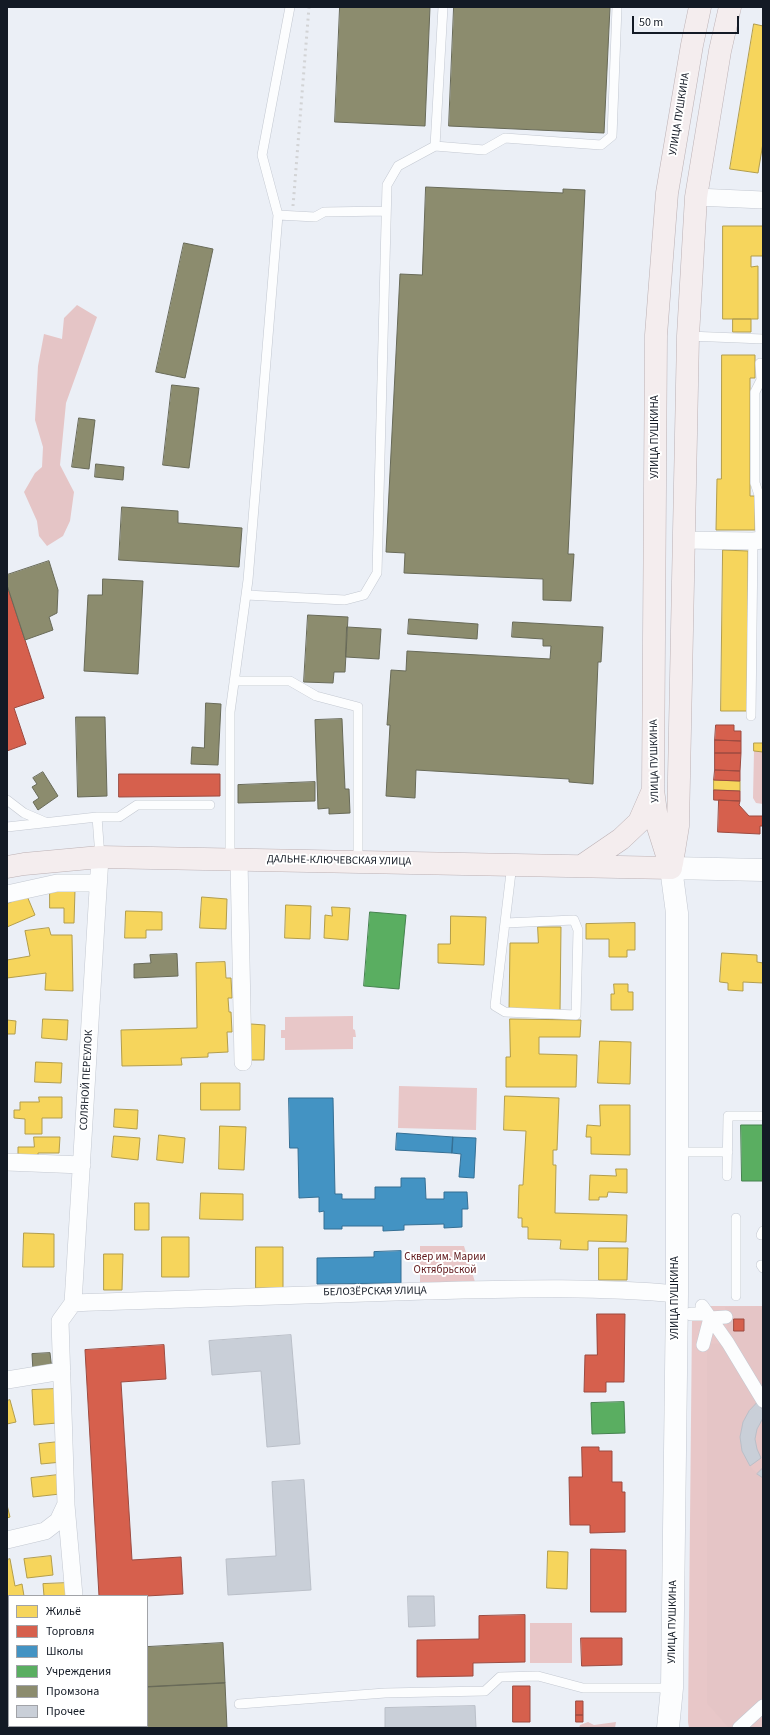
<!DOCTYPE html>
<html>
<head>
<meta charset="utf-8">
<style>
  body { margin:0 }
  #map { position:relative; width:770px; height:1735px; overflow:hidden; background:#ebeff6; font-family:"Source Sans 3",sans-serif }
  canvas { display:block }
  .frame { position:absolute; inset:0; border:8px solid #131a25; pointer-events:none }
  .legend { position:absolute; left:8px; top:1595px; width:140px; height:132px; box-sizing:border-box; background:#fff; border:1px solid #a1a3a8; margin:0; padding:5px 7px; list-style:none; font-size:12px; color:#131a25 }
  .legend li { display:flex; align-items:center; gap:8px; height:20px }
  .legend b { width:20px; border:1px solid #a1a3a8 }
  .scale { position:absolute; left:632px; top:16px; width:107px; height:18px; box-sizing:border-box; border:2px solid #131a25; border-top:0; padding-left:5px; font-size:12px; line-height:14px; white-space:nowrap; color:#131a25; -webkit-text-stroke:3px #fff; paint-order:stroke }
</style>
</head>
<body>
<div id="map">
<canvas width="770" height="1735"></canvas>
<div class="frame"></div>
<ul class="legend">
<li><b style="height:11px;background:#f6d55c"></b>Жильё</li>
<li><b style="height:11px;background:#d6604d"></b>Торговля</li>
<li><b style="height:11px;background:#4393c3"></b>Школы</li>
<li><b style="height:11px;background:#5aae61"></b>Учреждения</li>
<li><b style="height:11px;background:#8c8c6e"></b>Промзона</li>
<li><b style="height:11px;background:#c9cfd8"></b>Прочее</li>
</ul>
<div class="scale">50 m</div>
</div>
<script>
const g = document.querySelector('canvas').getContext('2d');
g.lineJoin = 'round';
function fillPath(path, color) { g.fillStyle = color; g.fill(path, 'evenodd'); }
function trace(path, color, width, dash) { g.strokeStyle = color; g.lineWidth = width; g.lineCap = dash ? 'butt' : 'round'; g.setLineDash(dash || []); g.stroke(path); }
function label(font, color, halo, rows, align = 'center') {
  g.font = font + ' "Source Sans 3",sans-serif'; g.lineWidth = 4; g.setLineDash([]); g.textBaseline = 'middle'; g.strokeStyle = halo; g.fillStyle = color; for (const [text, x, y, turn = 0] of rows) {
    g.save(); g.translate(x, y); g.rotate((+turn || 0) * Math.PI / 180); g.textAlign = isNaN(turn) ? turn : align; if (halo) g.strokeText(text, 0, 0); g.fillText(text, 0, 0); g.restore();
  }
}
fillPath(new Path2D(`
  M754,751L763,752V804L756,803L753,798Z
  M353,1016V1029L355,1030L356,1037H353V1049L285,1050V1038H281V1030H285V1017Z
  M399,1086L477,1088L476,1130L398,1128Z
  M420,1246H464L475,1282L420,1284Z
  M699,1306H763V1728H689L688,1722L692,1319Z
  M530,1623H572V1663H530Z`), '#e8c7c8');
fillPath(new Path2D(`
  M77,305L97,317L66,403L60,465L74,492L70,521L63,536L47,546L39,536L37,521L24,492L35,473L42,467L43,447L35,420L38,366L44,334L62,339L64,318Z
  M763,1306V1399C733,1419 732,1457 763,1478V1699L729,1728L707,1703V1344L728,1343L725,1307Z
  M588,1722L594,1725L616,1722L615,1728H579L580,1725Z`), '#e5c5c6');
const homes = new Path2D(`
  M754,24L763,26V143L758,173L730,169Z
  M723,226H763V256H751V267L758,266V319H723Z
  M733,319H751V332H733Z
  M722,355H755V378H750V496H755V530H716L717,479H721Z
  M723,550L748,551L747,711H721Z
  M754,743H763V752L754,751Z
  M714,780L740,781V791L714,790Z
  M50,889L75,890L74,923H64V908H50Z
  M27,896L35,915L7,927V904Z
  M202,897L227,899L226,929L200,928Z
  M286,905L311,906L310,939L285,938Z
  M332,907L350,908L348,940L324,938L325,915L332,916Z
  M126,911L162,912V930H146V938H125Z
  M451,916L486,917L484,965L438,963V944H450Z
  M635,923V950H627V957H609V939H586V924Z
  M538,927H561L560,1012L509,1011L510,943H538Z
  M49,928L51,935H72L73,991L45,990L46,973L7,978V960L30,956L25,931Z
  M722,953L757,955V962L763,963V983L743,982V991L728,990V983L720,982Z
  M225,962L226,978H231L232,998H228L229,1012H231L232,1032H227L228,1052L208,1053V1057L181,1058L182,1065L122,1066L121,1030L197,1028L196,963Z
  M614,984H628V992H633V1010H611V994H614Z
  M43,1019L68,1020L67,1040L42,1038Z
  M510,1019L581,1020L580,1037H539V1054L577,1055L576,1087H506V1057H510Z
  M7,1020L16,1021L15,1034H7Z
  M251,1024L265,1025L264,1060H251Z
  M600,1041L631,1042L630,1084L598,1083Z
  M36,1062L62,1063L61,1083L35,1082Z
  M201,1083H240V1110H201Z
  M505,1096L559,1098L557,1150H553V1165H556L555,1213L627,1215L626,1242L588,1241V1250L560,1249L561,1240L528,1239V1227H522V1218H518L519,1185H523L526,1131L504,1130Z
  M39,1097H62V1118H42V1134H25V1119L14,1118V1110H20V1102H39Z
  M600,1105H630V1155L591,1154V1137H586L587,1125L600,1126Z
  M115,1109L138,1110L137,1129L114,1127Z
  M220,1126L246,1127L244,1170L219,1169Z
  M159,1135L185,1138L183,1163L157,1160Z
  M114,1136L140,1138L138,1160L112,1157Z
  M34,1137H60L59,1153H38V1156H18V1147H34Z
  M616,1169H627V1193L608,1192L607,1197H599V1200H589L590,1175L616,1176Z
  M201,1193L243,1194V1220L200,1219Z
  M135,1203H149V1230H135Z
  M24,1233L54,1234V1267H23Z
  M162,1237H189V1277H162Z
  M256,1247H283V1288H256Z
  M599,1248H628L627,1280H599Z
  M104,1254H123L122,1290H104Z
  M55,1389L57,1423L34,1425L32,1390Z
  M10,1400L16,1422L7,1424V1401Z
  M59,1442L62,1462L41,1464L39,1444Z
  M58,1475L60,1494L33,1497L31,1478Z
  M7,1505L10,1517L7,1518Z
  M548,1551L568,1552L567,1589L547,1588Z
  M51,1556L53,1575L27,1578L24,1559Z
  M10,1559L15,1586L22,1584L24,1596H9V1599H7V1560Z
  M68,1583V1596H44L43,1584Z
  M7,1601L9,1611V1615L7,1616Z
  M7,1624H9V1648L7,1641Z`);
fillPath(homes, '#f6d55c');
trace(homes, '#b29d4c', 1);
const shops = new Path2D(`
  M7,585L44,698L14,708L26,744L7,751Z
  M716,725H734V731H741V741L715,740Z
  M715,740L741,741V753H715Z
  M715,753H741L740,771L715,770Z
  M715,770L740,771V781L714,780Z
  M119,774H220V796L119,797Z
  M714,790L740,791V801L714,800Z
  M719,800L740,801L739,805L749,816H763V826H760V834L718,832Z
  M597,1314H625L624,1382H606V1392H584L585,1355H597Z
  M734,1319H744V1331H734Z
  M164,1345L166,1379L121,1382L132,1560L181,1557L183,1594L146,1596H99L85,1350Z
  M582,1447H599V1451H612V1482H622V1492H625V1532L590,1533V1525H570L569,1477H582Z
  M591,1549L626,1550V1612H591Z
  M525,1615V1662L473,1663V1676L417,1677V1640L479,1639V1616Z
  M581,1638H622V1665L582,1666Z
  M513,1686H530V1722H513Z
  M576,1701H583V1715H576Z
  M576,1715H583V1722H576Z`);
fillPath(shops, '#d6604d');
trace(shops, '#9c4b41', 1);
const schools = new Path2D(`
  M289,1098H333L335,1194H342V1199H375V1187H401V1178H425L426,1199H444V1192H467L468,1209H462V1227L444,1228V1224L404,1225V1230L383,1231V1226H342V1229H324V1211L319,1212V1197L299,1198L298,1148H290Z
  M397,1133L453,1137L452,1153L396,1150Z
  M453,1137L476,1138L474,1178L459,1177L461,1154L452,1153Z
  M401,1251V1283L317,1284V1258L374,1257V1252Z`);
fillPath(schools, '#4393c3');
trace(schools, '#356f94', 1);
const public = new Path2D(`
  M370,912L406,915L399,989L364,986Z
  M741,1125H763V1181H742Z
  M624,1402L625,1433L592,1434L591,1403Z`);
fillPath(public, '#5aae61');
trace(public, '#45824f', 1);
const industry = new Path2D(`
  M340,7H430L425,126L335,122Z
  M454,7H610L604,133L449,126Z
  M426,187L563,193V189L585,190L568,554H574L571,601L543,600V579L404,573L405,553L386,552L400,274L422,275Z
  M184,243L213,249L185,378L156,372Z
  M172,385L199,388L189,468L163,465Z
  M79,418L95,420L89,469L72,467Z
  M96,464L124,467L123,480L95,477Z
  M122,507L178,511V523L242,528L239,567L119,560Z
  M49,561L58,590L57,613L49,617L53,630L25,640L7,585V575Z
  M103,579L143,581L138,674L84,671L88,595H102Z
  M308,615L348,617L345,672H334L333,683L304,682Z
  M409,619L478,624L477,639L408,634Z
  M513,622L603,627L601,662H598L593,784L569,782V779L416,770L415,798L386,796L390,725H387L391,670L406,671L407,651L550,659L551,646H543V639L512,637Z
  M347,627L381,629L379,659L346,657Z
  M206,703L221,704L218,765L191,764L192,747L204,748Z
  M76,717H105L107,796L78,797Z
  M342,719L345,789H349L350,813L329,814V808L318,809L315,720Z
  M43,772L58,796L38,810L33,802L39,798L32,787L37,784L33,778Z
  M315,782V801L238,803V785Z
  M177,954L178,976L134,978V964L151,963L150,955Z
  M50,1353L52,1370L33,1371L32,1354Z
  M223,1643L225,1683L147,1687V1647Z
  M225,1683L227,1728H91V1726H147V1687Z`);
fillPath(industry, '#8c8c6e');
trace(industry, '#686a58', 1);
const building = new Path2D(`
  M291,1335L300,1444L267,1447L261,1371L212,1375L209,1341Z
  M757,1403L763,1410V1418L757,1429L755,1439L757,1449L761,1458L750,1466L742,1451L740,1437L743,1422L749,1411Z
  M763,1468V1478L757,1474Z
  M304,1480L311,1590L228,1595L226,1559L276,1556L272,1482Z
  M408,1596H434L435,1626L409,1627Z
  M475,1706L476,1728H385V1708Z`);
fillPath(building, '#c9cfd8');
trace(building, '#babfc8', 1);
const service = new Path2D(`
  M435,146L443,7
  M278,215L315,217L324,212L386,211
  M688,336L763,339
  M760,540L759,495L755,483V392L761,380L760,363
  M246,595L345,600L364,595L377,573L387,185L398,166L435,146L484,150L505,138L601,145L612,136L617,7
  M234,681H290L316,696L358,707V861
  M751,716L753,541
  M7,800L24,813L45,822
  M7,827L97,817
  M100,857L97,817H119L137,805H210
  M230,859V712L248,580L278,215L262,155L290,7
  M505,923L574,920L578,930L576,1015L505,1012L495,1006L512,864
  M677,1152H728
  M727,1176L728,1116H763
  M761,1235L763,1231
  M761,1265L763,1268
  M736,1296V1218
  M239,1704L385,1693L485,1691L500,1677L538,1676L583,1688H672`);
const pedestrian = new Path2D(`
  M702,1306L728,1343L763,1401
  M691,1314H702
  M703,1345L710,1318L726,1317
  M739,1728L763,1706`);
const minor = new Path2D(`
  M696,197L763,200
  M683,540L753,541L763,540
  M239,859L243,1062
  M7,894L57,883H98
  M7,1162L82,1165
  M73,1303C190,1298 307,1294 425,1291C509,1289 593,1286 677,1294
  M7,1380L62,1371
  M66,1505L74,1596
  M7,1540L45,1531L58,1521L66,1504L60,1321L73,1303L100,857`);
const secondary = new Path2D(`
  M668,1728L672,1688L677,1294V913L671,868L763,870`);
const primary = new Path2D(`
  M672,863L678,826L688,336L696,197L720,51L730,7
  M583,865L621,839L639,822L653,790
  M7,867L24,864L100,857L671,868
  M671,868L658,827L653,790L656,335L667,193L692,45L700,7`);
trace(service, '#c3c8d1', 10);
trace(pedestrian, '#c3c8d1', 14);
trace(minor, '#c3c8d1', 18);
trace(secondary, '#c3c8d1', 23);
trace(primary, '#bcb1b4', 23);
trace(service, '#fcfdfe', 9);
trace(pedestrian, '#fcfdfe', 13);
trace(minor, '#fcfdfe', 17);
trace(secondary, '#fcfdfe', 22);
trace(primary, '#f4edee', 22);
trace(new Path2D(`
  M293,206L309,7`), '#d2d3d5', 3, [2, 4]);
label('11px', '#131a25', '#fff', [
  ["УЛИЦА ПУШКИНА",680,114,-81],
  ["УЛИЦА ПУШКИНА",656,437,-90],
  ["УЛИЦА ПУШКИНА",655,761,-91],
  ["ДАЛЬНЕ-КЛЮЧЕВСКАЯ УЛИЦА",339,861,1],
  ["СОЛЯНОЙ ПЕРЕУЛОК",87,1080,-87],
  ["БЕЛОЗЁРСКАЯ УЛИЦА",375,1292,-1],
  ["УЛИЦА ПУШКИНА",676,1298,-90],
  ["УЛИЦА ПУШКИНА",673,1622,-89]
]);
label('11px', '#5e1518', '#fff', [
  ["Сквер им. Марии",445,1258],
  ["Октябрьской",445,1271]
]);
</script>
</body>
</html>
